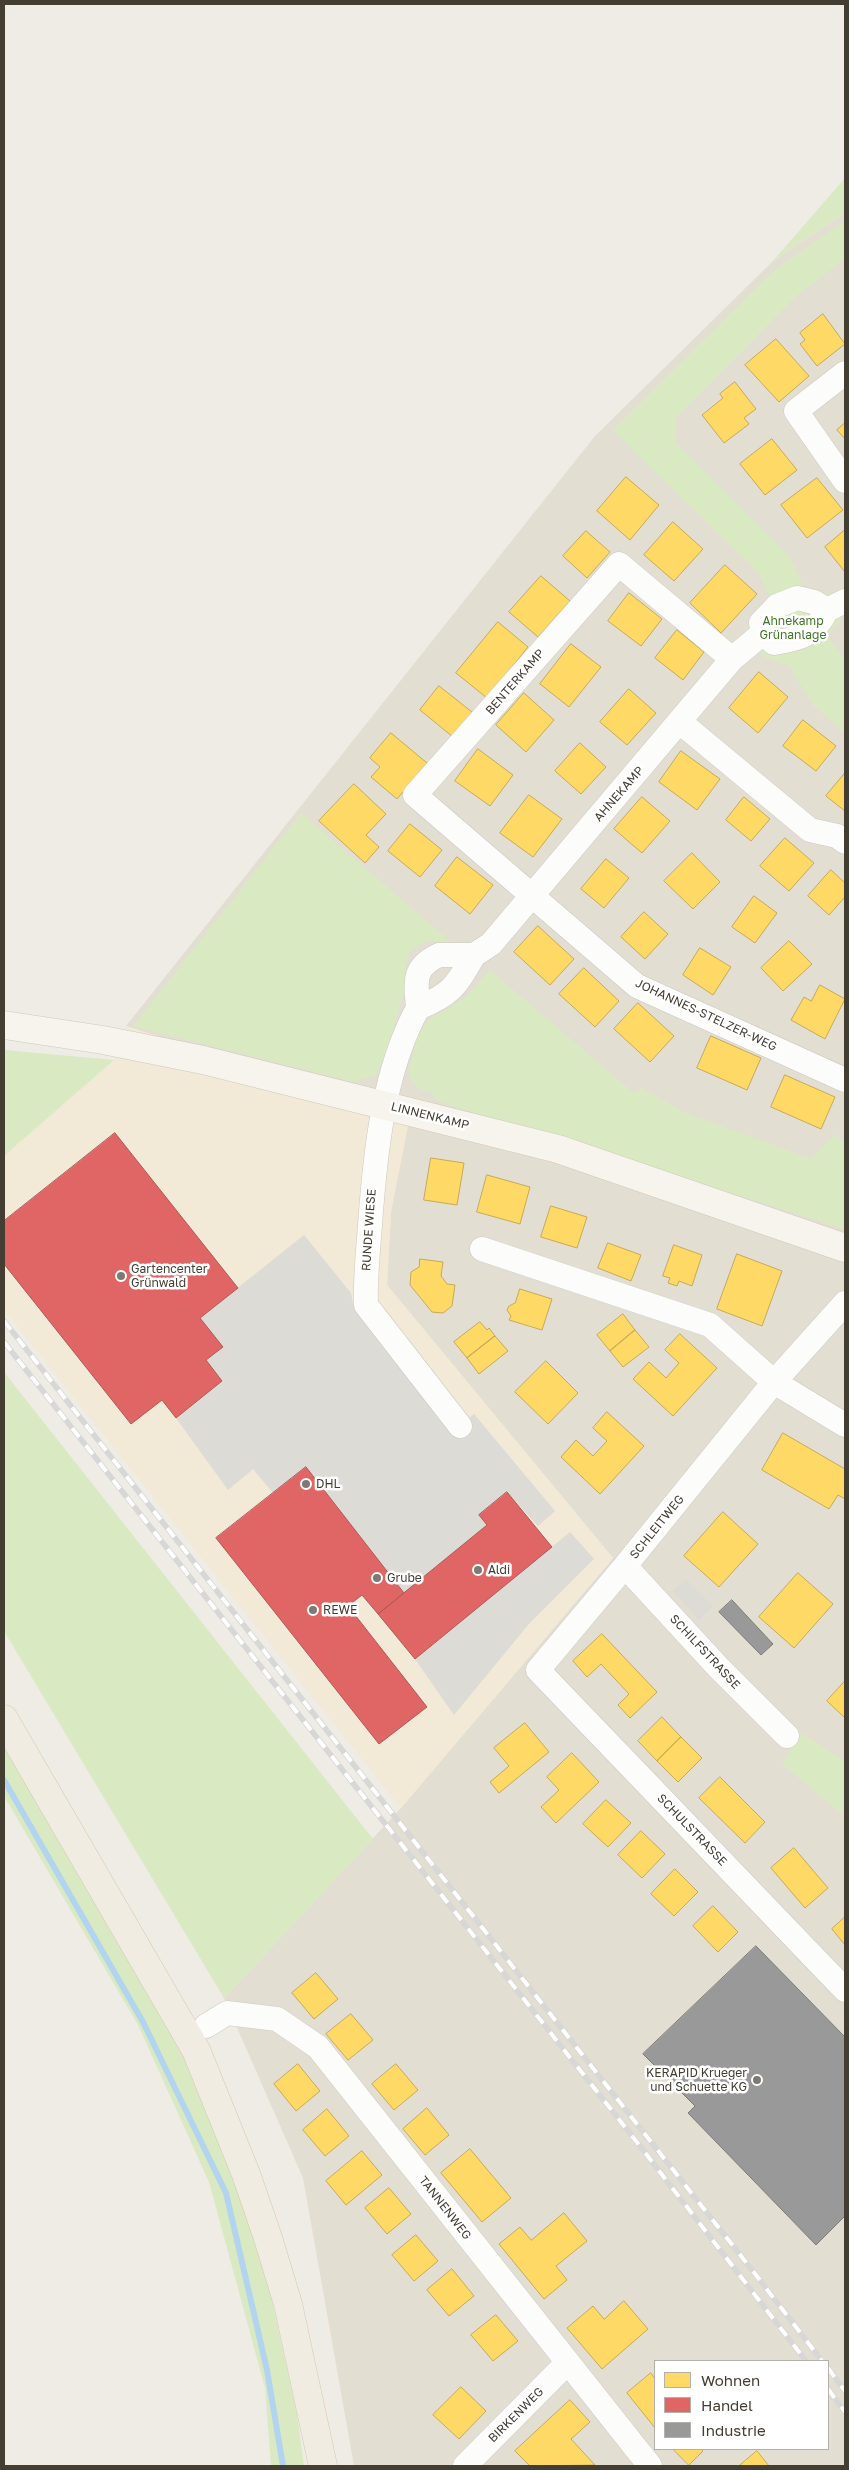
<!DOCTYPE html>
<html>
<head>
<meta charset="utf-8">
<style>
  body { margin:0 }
  #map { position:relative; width:849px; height:2470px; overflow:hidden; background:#eeece5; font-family:"Golos Text",sans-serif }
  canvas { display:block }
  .frame { position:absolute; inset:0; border:5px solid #433d32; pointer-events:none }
  .legend { position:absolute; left:654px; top:2360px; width:175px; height:90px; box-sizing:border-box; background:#fff; border:1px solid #b4b1ad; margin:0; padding:6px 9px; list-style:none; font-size:15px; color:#433d32 }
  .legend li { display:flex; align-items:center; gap:10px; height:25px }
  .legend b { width:25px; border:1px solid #b4b1ad }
</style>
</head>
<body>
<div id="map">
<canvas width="849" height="2470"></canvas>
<div class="frame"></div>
<ul class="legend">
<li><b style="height:14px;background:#ffd966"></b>Wohnen</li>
<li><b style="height:14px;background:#e06666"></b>Handel</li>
<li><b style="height:14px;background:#999"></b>Industrie</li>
</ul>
</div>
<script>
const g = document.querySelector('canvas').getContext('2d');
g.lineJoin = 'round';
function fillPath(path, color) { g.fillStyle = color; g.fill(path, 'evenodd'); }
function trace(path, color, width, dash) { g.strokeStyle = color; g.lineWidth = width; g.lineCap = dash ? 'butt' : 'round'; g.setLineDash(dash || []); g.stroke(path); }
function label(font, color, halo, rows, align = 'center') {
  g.font = font + ' "Golos Text",sans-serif'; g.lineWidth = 5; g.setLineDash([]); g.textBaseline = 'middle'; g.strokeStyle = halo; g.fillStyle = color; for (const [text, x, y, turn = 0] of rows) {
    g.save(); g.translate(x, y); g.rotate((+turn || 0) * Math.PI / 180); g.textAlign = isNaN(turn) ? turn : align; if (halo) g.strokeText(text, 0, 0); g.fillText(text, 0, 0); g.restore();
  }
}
fillPath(new Path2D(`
  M845,212V2466H354L303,2178L224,1998L401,1808L613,1558L387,1285L391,1213L185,1045L126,1026L595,436L772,262ZM655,2361H828V2449H655Z`), '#e3ded2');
fillPath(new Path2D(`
  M126,1026L185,1045L413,1101L391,1213L387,1285L613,1558L401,1808L4,1310V1156L114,1060Z`), '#f2e9d6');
fillPath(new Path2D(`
  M845,178V212L772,262Z
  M845,221V259L795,297L675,419L676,443L790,557L804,588L830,593L840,620L827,636L845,660V733L814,706L789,666L762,656L747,626L771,600L759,574L613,430L774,270Z
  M301,813L451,942L427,941L411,951L405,961L406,982L387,1056L375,1075L354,1082L133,1026Z
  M490,970L635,1094L641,1087L683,1112L811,1159L835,1134L845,1143V1229L434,1100L432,1092L419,1089L411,1079L409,1068L418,1035L428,1020L466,997Z
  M4,1050L114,1060L4,1156Z
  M4,1372L373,1839L224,1998L4,1631Z
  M802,1733L845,1762V1817L782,1764Z
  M4,1736L192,2069L223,2137L268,2282L297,2414L304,2466H271L265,2388L209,2182L138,2025L4,1796Z`), '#d9eac3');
fillPath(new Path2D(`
  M304,1235L351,1293L353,1304L453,1431L474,1414L555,1511L538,1526L507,1492L479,1515L487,1525L404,1593L306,1468L273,1493L253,1469L228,1490L176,1418L222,1381L206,1360L223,1347L200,1318Z
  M570,1532L594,1559L528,1625L454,1715L415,1659Z
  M686,1579L713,1606L699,1620L673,1591Z`), '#dddbd6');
const homes = new Path2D(`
  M823,314L845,344L817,366L800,344L805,340L800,333Z
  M776,339L809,376L779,402L745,365Z
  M735,382L756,409L744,418L749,424L724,443L702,415L723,398L720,394Z
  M845,423V439L837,430Z
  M772,439L797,470L765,495L740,464Z
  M626,477L659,505L630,540L597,511Z
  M817,478L843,510L807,538L781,505Z
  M673,522L703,549L674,581L644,555Z
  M845,530V572L825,547Z
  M586,531L610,552L587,578L563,556Z
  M725,565L757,594L721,633L690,603Z
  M541,576L570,601L538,637L509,612Z
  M629,593L662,619L641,646L608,621Z
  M498,622L528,647L487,698L456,673Z
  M677,630L704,652L683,680L655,658Z
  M571,644L601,667L569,707L540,684Z
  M759,672L788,697L758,733L729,708Z
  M439,686L472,712L453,737L420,710Z
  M629,689L656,713L627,745L600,722Z
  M524,693L554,720L526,752L496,725Z
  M803,720L836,746L816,771L783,746Z
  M391,733L427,763L397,799L371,777L380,767L370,758Z
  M580,743L606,767L581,794L555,771Z
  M478,749L513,775L490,806L455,781Z
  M681,751L720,779L697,810L659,782Z
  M845,773V811L826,796Z
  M354,784L386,814L366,835L379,847L365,863L319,821Z
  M529,795L562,819L533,857L500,833Z
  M642,797L670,821L642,853L614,829Z
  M744,797L770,819L751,841L726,820Z
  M410,824L442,850L420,877L388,851Z
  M785,838L814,863L789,891L760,866Z
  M692,853L720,882L693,909L664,881Z
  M457,857L493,885L470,914L435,886Z
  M606,859L629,878L604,908L581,889Z
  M831,870L845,883V897L829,915L808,896Z
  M754,896L777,913L755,943L732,927Z
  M644,912L668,934L645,959L621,937Z
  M538,926L574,959L550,985L514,952Z
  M789,941L812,964L783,991L761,968Z
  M700,948L731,967L713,995L683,975Z
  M584,968L619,1001L595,1027L559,994Z
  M820,985L845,999L825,1039L791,1020L804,997L811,1001Z
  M638,1003L674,1036L650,1062L614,1029Z
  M711,1036L761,1058L747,1090L697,1068Z
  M785,1075L835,1097L821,1129L771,1107Z
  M431,1158L464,1163L457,1205L424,1200Z
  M487,1175L530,1187L520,1224L477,1212Z
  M551,1206L587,1217L577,1248L541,1237Z
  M608,1243L641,1255L631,1281L598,1268Z
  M674,1245L702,1255L692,1286L679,1281L677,1286L668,1283L670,1278L663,1276Z
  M737,1254L782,1271L762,1326L717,1309Z
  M420,1259L443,1262L441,1276L447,1284L455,1285L452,1306L443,1313L432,1312L410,1285L411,1272L419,1267Z
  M520,1289L552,1299L542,1330L509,1320L511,1316L507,1310L509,1306L515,1303Z
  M623,1314L635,1330L610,1351L597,1335Z
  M480,1322L487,1330L489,1328L495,1336L467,1358L454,1342Z
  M635,1330L649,1347L623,1367L610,1351Z
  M680,1334L717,1368L673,1416L633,1379L649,1362L666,1378L679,1363L665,1350Z
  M495,1336L508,1351L479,1374L467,1358Z
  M546,1361L578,1393L548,1424L515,1392Z
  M607,1412L644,1446L600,1494L561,1457L576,1440L593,1456L607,1441L593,1428Z
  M783,1433L845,1469V1499L838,1495L829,1509L762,1470Z
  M723,1512L758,1544L719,1587L684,1556Z
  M798,1573L833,1604L794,1648L759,1617Z
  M602,1634L657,1692L630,1718L618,1705L629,1694L601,1664L587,1677L573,1661Z
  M845,1681V1718L827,1701Z
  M662,1717L681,1737L657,1761L638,1741Z
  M525,1723L549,1752L499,1793L490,1782L509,1766L494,1748Z
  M681,1737L702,1758L678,1782L657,1761Z
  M572,1753L599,1782L556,1823L541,1807L559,1790L547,1777Z
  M720,1777L765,1822L745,1843L699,1798Z
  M606,1800L631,1823L608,1847L583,1824Z
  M641,1831L665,1854L642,1878L618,1855Z
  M794,1848L828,1888L805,1908L771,1868Z
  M675,1869L698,1892L674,1916L651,1894Z
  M713,1906L738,1932L718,1952L693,1926Z
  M845,1917V1945L832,1929Z
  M316,1973L338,1999L314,2019L292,1993Z
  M351,2014L373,2040L348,2060L326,2034Z
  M298,2064L320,2091L296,2111L274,2084Z
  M396,2064L418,2090L394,2110L372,2084Z
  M427,2108L449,2135L425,2155L403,2129Z
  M327,2109L349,2136L325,2156L303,2130Z
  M470,2149L511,2198L482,2222L441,2173Z
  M362,2151L382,2175L346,2205L326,2181Z
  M389,2188L411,2214L387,2234L365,2208Z
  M564,2213L587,2241L556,2266L567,2280L544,2299L499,2244L520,2227L531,2240Z
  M416,2235L438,2261L414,2281L392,2255Z
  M452,2269L474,2296L449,2316L427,2290Z
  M624,2301L648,2329L602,2369L567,2328L593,2306L604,2319Z
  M496,2315L518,2341L493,2361L471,2335Z
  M651,2373L655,2379V2428L627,2393Z
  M461,2387L486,2411L459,2439L433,2415Z
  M570,2400L590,2422L571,2439L595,2465L530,2466L515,2451Z
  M673,2449H701L703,2451L689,2465Z
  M757,2451L769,2466H739Z`);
fillPath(homes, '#ffd966');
trace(homes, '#c7aa56', 1);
const shops = new Path2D(`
  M115,1133L238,1288L200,1318L223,1347L206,1360L222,1381L176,1418L162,1400L131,1424L4,1264V1221Z
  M306,1467L404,1593L378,1614L362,1595L348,1606L427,1707L379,1744L216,1538Z
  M507,1492L552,1547L415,1659L378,1614L487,1525L479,1515Z`);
fillPath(shops, '#e06666');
trace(shops, '#b15a56', 1);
const industry = new Path2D(`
  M732,1600L773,1644L761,1655L719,1612Z
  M756,1946L845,2037V2216L816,2245L688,2113L695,2106L643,2054Z`);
fillPath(industry, '#999');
trace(industry, '#7f7d7a', 1);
trace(new Path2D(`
  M4,1780L143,2022L226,2193L267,2370L283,2466`), '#b3d4ee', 6);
const street = new Path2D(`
  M845,373L796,411L845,481
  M797,598L814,602L827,610C814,636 801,638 774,643L763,633L761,623L777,606Z
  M827,610L845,601
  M732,659L619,564L415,795L637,986L845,1080
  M680,722L810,830L837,836L845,842
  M439,955H474C456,986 452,994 418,1008C416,981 412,968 439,955Z
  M474,955L491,944L732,659L763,633
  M418,1008C383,1071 375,1155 370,1225C368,1252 365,1279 366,1305L460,1426
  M482,1249L710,1325L774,1382L845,1425
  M845,1303L774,1382L625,1566L538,1670L845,1990
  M625,1566L718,1667L787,1736
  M206,2026L227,2013L277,2019L318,2047L650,2466
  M465,2466L567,2363`);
const secondary = new Path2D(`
  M4,1025L103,1040L203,1060L558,1149L845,1248`);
const primary = new Path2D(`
  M4,1719L196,2050L246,2174L268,2238L288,2304L323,2466`);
trace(street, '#ccc9c3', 25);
trace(secondary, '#cdc9bc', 29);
trace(primary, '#d1c9b1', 29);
trace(street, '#fcfcfb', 24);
trace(secondary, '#f6f4ec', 28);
trace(primary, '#f0ece1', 28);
const rail = new Path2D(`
  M4,1321L756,2275L822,2361
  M4,1342L629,2132L806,2361
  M828,2368L845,2391
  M828,2389L845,2412`);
trace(rail, '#d7d7d6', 5.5);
trace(rail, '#fff', 4, [11]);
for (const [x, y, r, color] of [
  [121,1276,5,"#7f7a71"],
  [306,1484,5,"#7f7a71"],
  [478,1570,5,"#7f7a71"],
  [377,1578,5,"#7f7a71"],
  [313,1610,5,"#7f7a71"],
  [757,2080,5,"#7f7a71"]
]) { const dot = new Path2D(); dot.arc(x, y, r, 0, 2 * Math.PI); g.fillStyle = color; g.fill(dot); trace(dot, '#fff', 2); }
label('12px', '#3f7624', '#fff', [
  ["Ahnekamp",793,621],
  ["Grünanlage",793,635]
]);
label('12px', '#433d32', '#fff', [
  ["BENTERKAMP",515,682,-49],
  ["AHNEKAMP",619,794,-49],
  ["JOHANNES-STELZER-WEG",706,1015,25],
  ["LINNENKAMP",430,1116,14],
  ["RUNDE WIESE",369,1230,-86],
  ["SCHLEITWEG",657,1527,-51],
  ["SCHILFSTRASSE",705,1652,47],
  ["SCHULSTRASSE",692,1830,46],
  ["TANNENWEG",445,2208,52],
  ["BIRKENWEG",516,2415,-45]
]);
label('12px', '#433d32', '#fff', [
  ["Gartencenter",131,1269],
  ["Grünwald",131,1283],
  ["DHL",316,1484],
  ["Aldi",488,1570],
  ["Grube",387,1578],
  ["REWE",323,1610],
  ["KERAPID Krueger",747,2073,"right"],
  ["und Schuette KG",747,2087,"right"]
], 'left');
</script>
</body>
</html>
